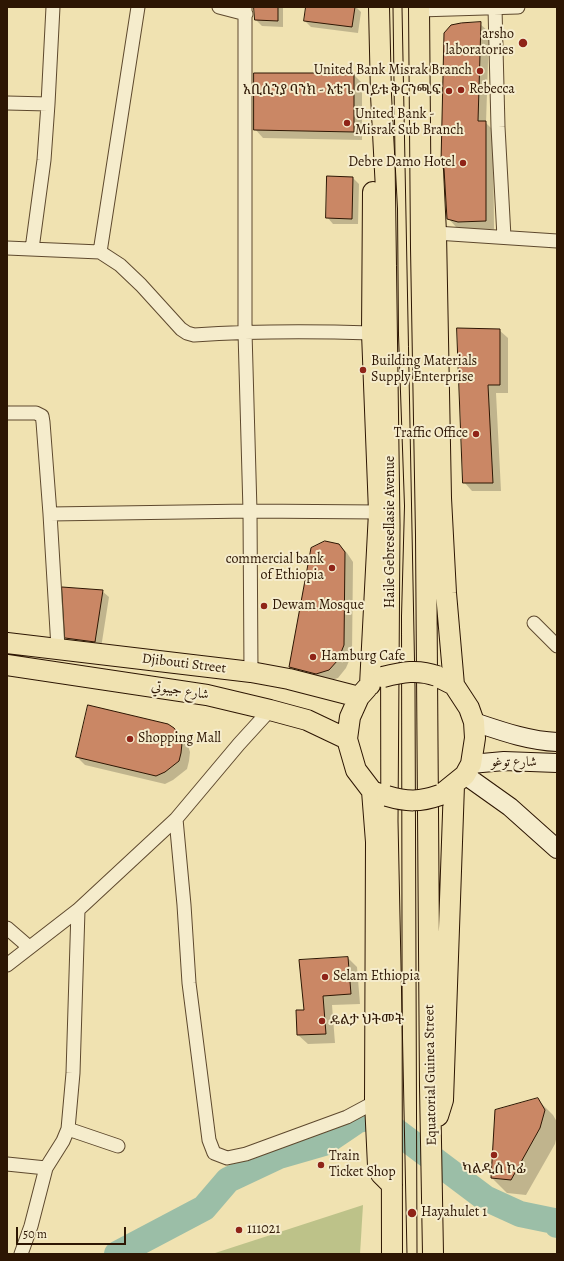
<!DOCTYPE html>
<html>
<head>
<meta charset="utf-8">
<style>
  body { margin:0 }
  #map { position:relative; width:564px; height:1261px; overflow:hidden; background:#f0e2b1; font-family:Alegreya,serif }
  canvas { display:block }
  .frame { position:absolute; inset:0; border:8px solid #2d1603; pointer-events:none }
  .scale { position:absolute; left:16px; top:1227px; width:110px; height:18px; box-sizing:border-box; border:2px solid #2d1603; border-top:0; padding-left:5px; font-size:12px; line-height:14px; white-space:nowrap; color:#2d1603; -webkit-text-stroke:3px #f5eccc; paint-order:stroke }
</style>
</head>
<body>
<div id="map">
<canvas width="564" height="1261"></canvas>
<div class="frame"></div>
<div class="scale">50 m</div>
</div>
<script>
const g = document.querySelector('canvas').getContext('2d');
g.lineJoin = 'round';
function fillPath(path, color) { g.fillStyle = color; g.fill(path, 'evenodd'); }
function trace(path, color, width, dash) { g.strokeStyle = color; g.lineWidth = width; g.lineCap = dash ? 'butt' : 'round'; g.setLineDash(dash || []); g.stroke(path); }
function label(font, color, halo, rows, align = 'center') {
  g.font = font + ' Alegreya,Amiri,"Noto Serif Ethiopic",serif'; g.lineWidth = 4; g.setLineDash([]); g.textBaseline = 'middle'; g.strokeStyle = halo; g.fillStyle = color; for (const [text, x, y, turn = 0] of rows) {
    g.save(); g.translate(x, y); g.rotate((+turn || 0) * Math.PI / 180); g.textAlign = isNaN(turn) ? turn : align; if (halo) g.strokeText(text, 0, 0); g.fillText(text, 0, 0); g.restore();
  }
}
fillPath(new Path2D(`
  M363,1205L360,1254H212Z`), '#bdc289');
fillPath(new Path2D(`
  M255,7H283V27L262,26L256,20Z
  M308,7H356L361,12L358,33L311,27L305,21Z
  M480,24L489,32L486,123L493,130L494,229H467L456,227L448,218Z
  M353,74L362,83V140L263,138L255,129Z
  M353,178L359,184L358,224H333L327,217Z
  M499,330L508,338V393H496L501,491H472L464,482Z
  M338,544L347,553L353,562L352,654L346,668L338,678L325,682L299,675L290,667Z
  M102,591L109,597L101,648L73,644L66,638Z
  M173,729L187,743L190,752L189,761L187,769L173,780L165,784L85,765L77,757Z
  M348,958L357,967L360,1004L332,1005L335,1043L308,1044L298,1035L297,1011H305Z
  M538,1100L553,1115L557,1122V1135L555,1144L526,1195L507,1193L492,1178Z`), '#0003');
trace(new Path2D(`
  M117,1254L204,1208L228,1180L279,1156L324,1143L358,1120L376,1116L485,1198L520,1214L554,1221L557,1225`), '#9bbea7', 26);
const building = new Path2D(`
  M254,7H278V21L255,20Z
  M306,7H355L352,27L304,21Z
  M481,22L478,121H486V221L458,222L447,219L444,169L441,162L444,33L451,25L461,23Z
  M254,73H354V132L254,130Z
  M327,176L353,177L352,219L326,218Z
  M457,328L500,329V385H488L493,483H463Z
  M325,541L339,544L345,552L344,645L338,660L329,670L316,674L289,667L311,548Z
  M62,587L103,590L95,642L65,638Z
  M88,705L168,724L174,728L179,734L182,743L181,753L179,761L165,772L156,776L76,757Z
  M348,957L351,994L323,996L326,1034L297,1035L296,1010H304L299,960Z
  M538,1098L545,1110L540,1128L511,1180L491,1178L495,1110Z`);
fillPath(building, '#ca8765');
trace(building, '#2d1603', 1);
const street = new Path2D(`
  M219,7L246,14
  M245,7V332L250,511L251,672
  M495,8L498,127L504,237
  M419,10L518,7
  M7,103L48,104L53,7
  M436,233L557,241
  M7,248L100,252L120,265L141,285L181,329L187,333L194,335C253,331 312,331 372,333
  M32,249L44,160L48,104
  M100,252L138,7
  M7,413H36L42,416L43,422L50,514L250,511L379,512
  M50,514L58,648
  M534,623L557,646
  M176,819L184,905L189,983L209,1140L214,1153L227,1158L246,1154L347,1117L375,1102
  M7,928L29,947
  M7,965L78,910L176,819L239,744L270,710
  M68,1129L118,1146
  M7,1164L46,1168
  M21,1254L31,1226L46,1168L63,1141L68,1129L73,1073L78,910`);
const secondary = new Path2D(`
  M474,722C501,731 529,741 557,742
  M471,764L504,761L557,763
  M465,775L510,807L557,849`);
const primary = new Path2D(`
  M379,7L381,95L387,209L388,335L394,506L391,616L392,1254
  M419,7L421,248L426,535L430,1086L433,1254
  M433,170L436,233L441,498L446,593L454,685
  M7,643L251,672L289,679L359,697
  M7,665L207,695L270,710L307,720L347,739
  M442,679L454,685L469,708L474,722L475,738L471,764L465,775L444,792
  M370,685L379,512L372,333L373,192
  M367,688L359,697L350,717L347,739L356,770L372,791L385,796
  M372,791L376,842L375,1102L378,1166L381,1174L392,1185
  M438,1116L443,1100L454,785`);
trace(street, '#5e492e', 15);
trace(secondary, '#2d1603', 20);
trace(primary, '#2d1603', 22);
trace(street, '#f5eccc', 13);
trace(secondary, '#f5eccc', 18);
trace(primary, '#f0e2b1', 20);
trace(new Path2D(`
  M393,7L400,525L398,821L407,1254
  M402,7L415,687L417,1254`), '#2d1603', 1);
const primaryBridge = new Path2D(`
  M383,677C402,672 418,669 437,676
  M387,796C407,802 420,802 440,795`);
trace(primaryBridge, '#2d1603', 22, []);
trace(primaryBridge, '#f0e2b1', 20);
for (const [x, y, r, color] of [
  [523,43,5,"#8f2418"],
  [480,71,4,"#8f2418"],
  [461,90,4,"#8f2418"],
  [449,91,4,"#8f2418"],
  [347,123,4,"#8f2418"],
  [463,163,4,"#8f2418"],
  [363,370,4,"#8f2418"],
  [476,434,4,"#8f2418"],
  [332,568,4,"#8f2418"],
  [264,606,4,"#8f2418"],
  [313,657,4,"#8f2418"],
  [130,739,4,"#8f2418"],
  [325,977,4,"#8f2418"],
  [322,1021,4,"#8f2418"],
  [494,1155,4,"#8f2418"],
  [321,1165,4,"#8f2418"],
  [412,1213,5,"#8f2418"],
  [239,1230,4,"#8f2418"]
]) { const dot = new Path2D(); dot.arc(x, y, r, 0, 2 * Math.PI); g.fillStyle = color; g.fill(dot); trace(dot, '#f5eccc', 1.5); }
label('14px', '#2d1603', '#f5eccc', [
  ["arsho",514,35,"right"],
  ["laboratories",514,51,"right"],
  ["United Bank Misrak Branch",472,71,"right"],
  ["Rebecca",469,90],
  ["አቢሲንያ ባንክ - እቴጌ ጣይቱ ቅርንጫፍ",441,91,"right"],
  ["United Bank -",355,115],
  ["Misrak Sub Branch",355,131],
  ["Debre Damo Hotel",455,163,"right"],
  ["Building Materials",371,362],
  ["Supply Enterprise",371,378],
  ["Traffic Office",468,434,"right"],
  ["commercial bank",324,560,"right"],
  ["of Ethiopia",324,576,"right"],
  ["Dewam Mosque",272,606],
  ["Hamburg Cafe",321,657],
  ["Shopping Mall",138,739],
  ["Selam Ethiopia",333,977],
  ["ዴልታ ህትመት",330,1021],
  ["Train",329,1157],
  ["Ticket Shop",329,1173],
  ["ካልዲስ ኮፊ",494,1170,"center"],
  ["Hayahulet 1",421,1213],
  ["111021",247,1230]
], 'left');
label('14px', '#2d1603', '#f5eccc', [
  ["Haile Gebresellasie Avenue",391,532,-90],
  ["Djibouti Street",184,664,7],
  ["شارع جيبوتي",180,691,9],
  ["شارع توغو",514,763],
  ["Equatorial Guinea Street",431,1075,-91]
]);
</script>
</body>
</html>
